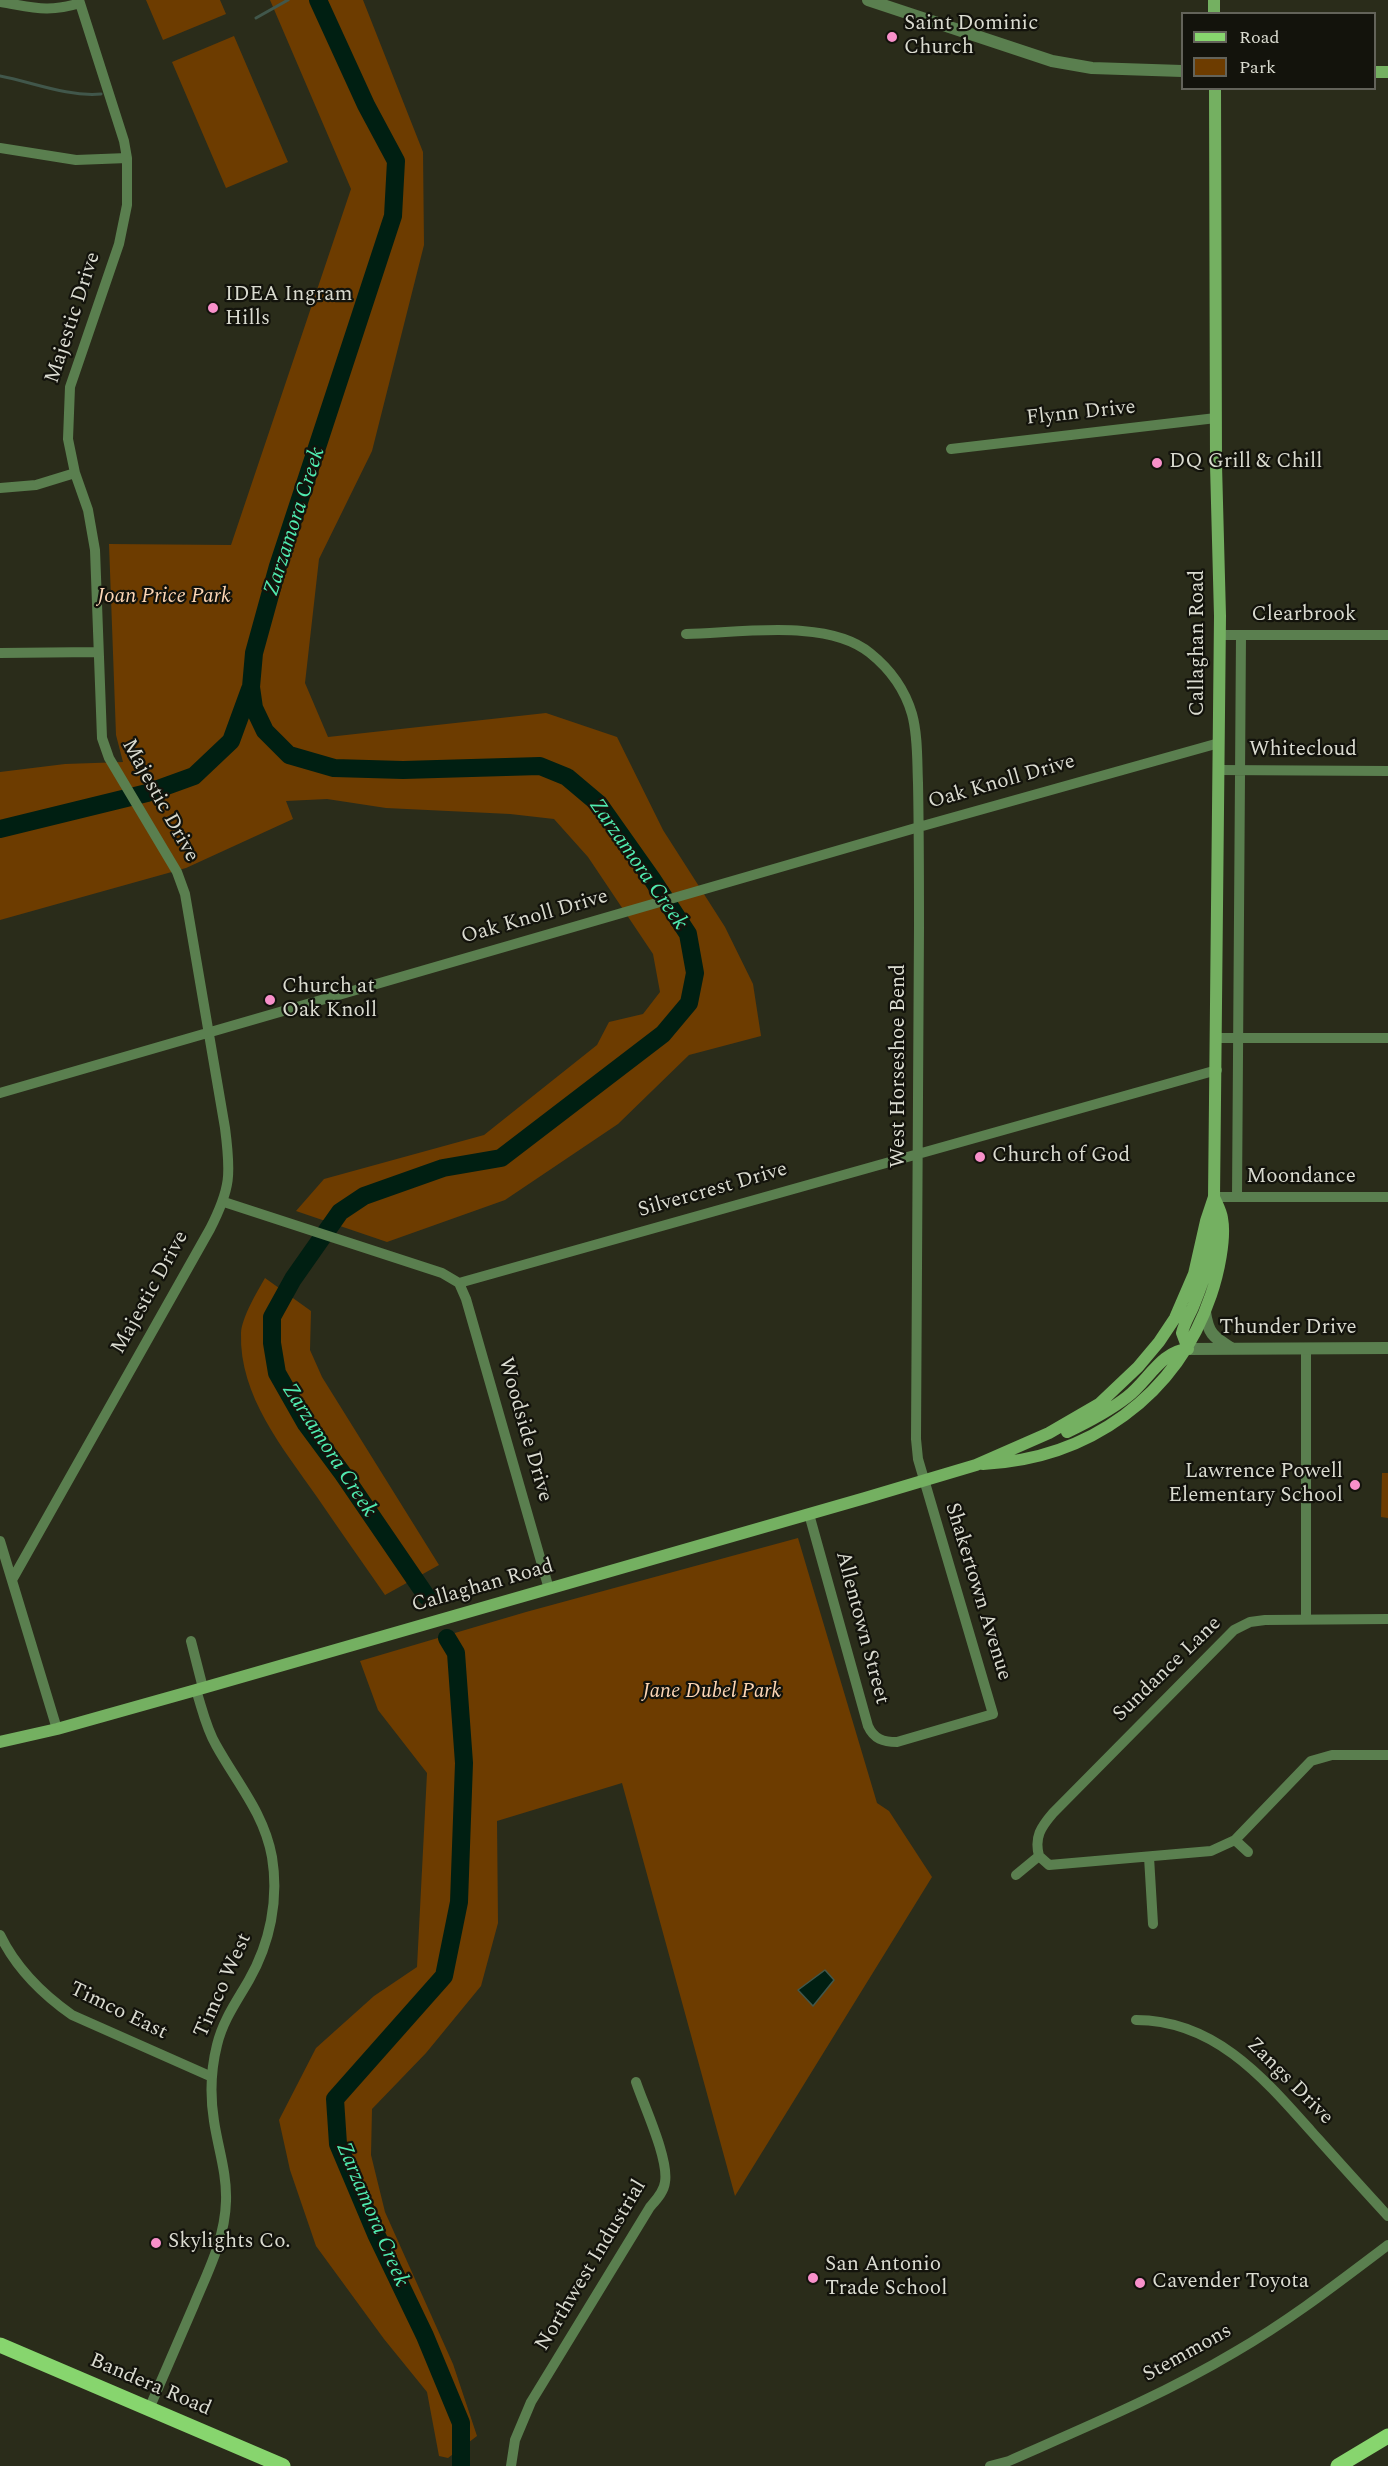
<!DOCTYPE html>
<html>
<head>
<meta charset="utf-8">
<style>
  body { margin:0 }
  #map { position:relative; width:1388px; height:2466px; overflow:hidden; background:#2a2c1a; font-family:Spectral,serif }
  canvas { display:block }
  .legend { position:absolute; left:1181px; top:12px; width:195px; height:78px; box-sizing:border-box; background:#13130c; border:2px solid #63635a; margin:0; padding:8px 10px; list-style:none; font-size:18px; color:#dadbd0 }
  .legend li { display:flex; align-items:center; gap:12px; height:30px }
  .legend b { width:30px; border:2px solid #63635a }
</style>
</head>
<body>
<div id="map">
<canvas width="1388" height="2466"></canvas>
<ul class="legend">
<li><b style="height:8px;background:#87d56e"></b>Road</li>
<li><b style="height:16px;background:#6d3c00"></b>Park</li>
</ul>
</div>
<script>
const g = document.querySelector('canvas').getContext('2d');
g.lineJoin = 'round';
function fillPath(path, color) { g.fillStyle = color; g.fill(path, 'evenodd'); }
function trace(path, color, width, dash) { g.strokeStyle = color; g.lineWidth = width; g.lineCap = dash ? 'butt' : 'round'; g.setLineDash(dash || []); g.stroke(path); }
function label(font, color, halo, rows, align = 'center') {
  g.font = font + ' Spectral,serif'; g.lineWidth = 4.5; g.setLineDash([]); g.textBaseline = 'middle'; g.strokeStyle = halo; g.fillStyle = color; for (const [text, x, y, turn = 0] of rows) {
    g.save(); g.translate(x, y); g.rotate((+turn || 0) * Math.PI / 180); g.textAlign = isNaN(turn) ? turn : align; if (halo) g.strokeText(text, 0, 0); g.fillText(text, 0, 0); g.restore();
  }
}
fillPath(new Path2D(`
  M146,0H220L226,14L163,40Z
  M270,0H363L423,152L424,245L372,451L319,559L305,683L328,737L546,713L617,737L663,830L725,927L753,984L761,1036L689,1055L618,1124L505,1200L387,1242L296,1211L324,1179L484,1135L597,1045L609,1022L643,1014L660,992L653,954L588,857L554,819L510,814L386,808L327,799L286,801L293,819L186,868L0,920V772L65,764L123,762L116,735L109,544L231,545L351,189Z
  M234,36L288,162L226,188L172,62Z
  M265,1278L311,1311L310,1350L322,1377L439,1565L385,1595C362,1562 339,1529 317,1497C283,1448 239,1396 241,1333C242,1317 257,1292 265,1278Z
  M1382,1473H1388V1518L1381,1517Z
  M798,1538L877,1803L889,1811L932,1877L735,2196L622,1783L497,1821L498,1923L481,1986L426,2053L372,2109L371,2155L385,2212L453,2364L477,2436L448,2458L439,2456L427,2392L384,2339L316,2246L290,2170L279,2120L316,2048L374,1996L417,1967L427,1773L378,1710L360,1661L526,1612Z`), '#6d3c00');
const water = new Path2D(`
  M825,1970L834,1980L813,2006L798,1990Z`);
fillPath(water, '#001f12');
trace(water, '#41574b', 1.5);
trace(new Path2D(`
  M256,18L288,0
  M0,76C32,82 67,97 101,94`), '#41574b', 3);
trace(new Path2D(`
  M318,0L366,105L396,161L393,216L278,566L254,653L251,687L254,708L265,731L289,755L334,768L403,770L540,766L567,777L599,804L652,879L688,934L695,973L689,1003L663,1034L501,1158L443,1168L364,1196L340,1212L293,1279L272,1317V1343L277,1373L306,1424L343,1474L427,1597
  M0,829L147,793L194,776L231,741L250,689
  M447,1638L456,1653L464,1763L459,1902L444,1976L335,2099L338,2144L376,2234L425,2336L461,2423V2466`), '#001f12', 18);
trace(new Path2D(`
  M0,2C32,7 48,13 80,3
  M0,148L76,160L127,158
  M951,449L1216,418
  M0,488L36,485L75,473
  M686,634C739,633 828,618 870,653C890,669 905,690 912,714C918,736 917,760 918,783C919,831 919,879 919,927C919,1098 918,1269 916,1439L918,1459L993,1714L897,1742C883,1742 874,1739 868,1726L809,1514
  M1220,635H1388
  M0,653L98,652
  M1219,770L1388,771
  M1216,1038H1388
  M0,1093L919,827L1219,743
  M1214,1197H1388
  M1237,1197L1241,635
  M224,1202L442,1273L459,1283L1217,1070
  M459,1283L466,1299L549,1589
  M1306,1349V1619
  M0,1541L57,1729
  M12,1580L210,1229C231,1188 231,1174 225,1128L185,894L177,872L109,758L102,738L95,550L88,510L75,473L68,439L70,387L119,244L127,205V158L124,141L79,0
  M1388,1619L1265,1620L1250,1622L1234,1630L1053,1813C1041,1827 1034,1837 1039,1856L1049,1865L1211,1851L1235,1840L1311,1761L1332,1755H1388
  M191,1641L203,1688
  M1235,1840L1248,1852
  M1149,1857L1153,1924
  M1016,1875L1039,1856
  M0,1935C16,1968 42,1994 72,2015L212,2077
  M1136,2020C1214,2020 1263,2077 1311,2131C1337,2160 1362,2188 1388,2216
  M149,2409C164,2374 179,2339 194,2305C208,2271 225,2239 226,2201C227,2173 218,2148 214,2121C210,2096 211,2069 217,2045C223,2020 237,2001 249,1980C270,1943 279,1900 272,1857C264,1813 237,1783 216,1745C206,1728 202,1708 196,1690
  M511,2466L515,2440L531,2402L650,2207C656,2200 664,2192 665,2182C669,2159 644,2106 636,2082
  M990,2466L1009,2461C1086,2427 1163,2395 1235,2352C1289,2321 1339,2282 1388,2245`), '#5a7f4f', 10);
trace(new Path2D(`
  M868,0L1052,61L1092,68L1182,71
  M1205,1312C1208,1333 1213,1337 1231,1348
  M1188,1349L1388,1348`), '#5a7f4f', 12);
trace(new Path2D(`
  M1214,0V14
  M1374,72H1388
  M1067,1432C1088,1422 1109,1411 1127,1397C1148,1381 1161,1351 1188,1349L1182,1333C1184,1324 1189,1316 1193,1307C1204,1280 1219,1241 1212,1212
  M983,1464C1089,1459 1177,1396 1211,1295C1218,1275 1226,1239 1222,1218C1221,1211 1217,1204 1214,1197
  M0,1742L57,1729L203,1688L865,1498L976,1465L1049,1433L1099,1404L1138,1367L1159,1342L1175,1318L1194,1274L1206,1221L1214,1197L1220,616L1216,465L1215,88`), '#74b061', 12);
trace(new Path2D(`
  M0,2345L283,2466
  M1338,2466L1388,2436`), '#87d56e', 15);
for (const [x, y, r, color] of [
  [892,37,6,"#f890ca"],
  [213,308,6,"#f890ca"],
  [1157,463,6,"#f890ca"],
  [270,1000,6,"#f890ca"],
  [980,1157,6,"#f890ca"],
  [1355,1485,6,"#f890ca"],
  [156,2243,6,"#f890ca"],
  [813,2278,6,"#f890ca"],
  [1140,2283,6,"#f890ca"]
]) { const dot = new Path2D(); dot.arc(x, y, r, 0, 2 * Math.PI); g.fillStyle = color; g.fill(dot); trace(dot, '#13130c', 2); }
label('21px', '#dadbd0', '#13130c', [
  ["Saint Dominic",904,25],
  ["Church",904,49],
  ["IDEA Ingram",225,296],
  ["Hills",225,320],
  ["DQ Grill & Chill",1169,463],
  ["Church at",282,988],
  ["Oak Knoll",282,1012],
  ["Church of God",992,1157],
  ["Lawrence Powell",1343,1473,"right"],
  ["Elementary School",1343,1497,"right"],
  ["Skylights Co.",168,2243],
  ["San Antonio",825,2266],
  ["Trade School",825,2290],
  ["Cavender Toyota",1152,2283]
], 'left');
label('21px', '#dadbd0', '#13130c', [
  ["Majestic Drive",74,318,-72],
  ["Flynn Drive",1081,414,-6],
  ["Clearbrook",1304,616],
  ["Callaghan Road",1199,643,-90],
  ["Whitecloud",1303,751],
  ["Oak Knoll Drive",1002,783,-16],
  ["Majestic Drive",159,801,61],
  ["Oak Knoll Drive",535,918,-16],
  ["West Horseshoe Bend",900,1066,-90],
  ["Moondance",1301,1178],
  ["Silvercrest Drive",713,1191,-16],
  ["Majestic Drive",151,1293,-61],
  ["Thunder Drive",1288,1329],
  ["Woodside Drive",524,1430,74],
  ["Callaghan Road",483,1587,-16],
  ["Shakertown Avenue",977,1592,73],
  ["Allentown Street",861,1628,75],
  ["Sundance Lane",1168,1670,-44],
  ["Timco West",224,1986,-66],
  ["Timco East",118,2012,26],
  ["Zangs Drive",1289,2082,45],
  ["Northwest Industrial",592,2266,-59],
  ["Stemmons",1188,2354,-29],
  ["Bandera Road",150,2386,23]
]);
label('italic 21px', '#fdd6b5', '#13130c', [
  ["Joan Price Park",164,598],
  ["Jane Dubel Park",712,1693]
]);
label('italic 22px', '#50ebb0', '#13130c', [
  ["Zarzamora Creek",296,522,-72],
  ["Zarzamora Creek",637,865,55],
  ["Zarzamora Creek",328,1451,57],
  ["Zarzamora Creek",371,2215,67]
]);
</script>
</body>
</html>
